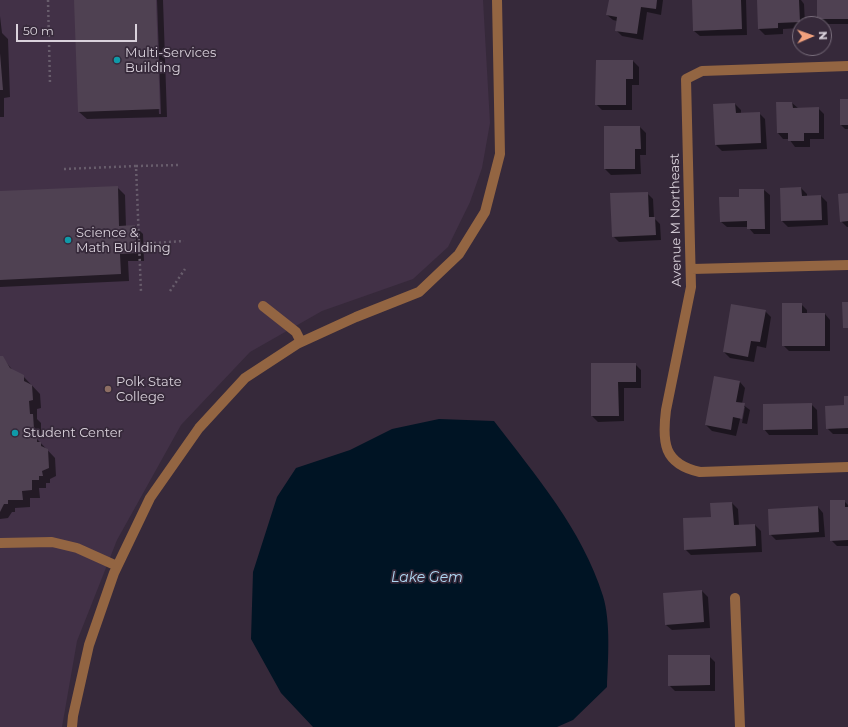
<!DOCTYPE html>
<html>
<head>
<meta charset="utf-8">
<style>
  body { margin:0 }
  #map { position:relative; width:848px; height:727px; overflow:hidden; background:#36293a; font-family:Montserrat,sans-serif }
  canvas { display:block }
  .north { position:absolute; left:792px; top:16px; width:40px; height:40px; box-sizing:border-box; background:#36293a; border:1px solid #786d7b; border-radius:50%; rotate:88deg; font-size:11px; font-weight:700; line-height:16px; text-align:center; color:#dad2dc }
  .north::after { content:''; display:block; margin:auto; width:14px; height:18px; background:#f1a17d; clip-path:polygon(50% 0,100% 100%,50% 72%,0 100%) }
  .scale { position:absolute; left:16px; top:24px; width:121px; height:18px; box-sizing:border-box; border:2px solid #dad2dc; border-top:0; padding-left:5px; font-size:12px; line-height:14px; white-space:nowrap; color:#dad2dc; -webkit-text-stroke:3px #36293a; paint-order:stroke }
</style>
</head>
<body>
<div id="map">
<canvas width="848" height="727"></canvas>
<div class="north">N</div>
<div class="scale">50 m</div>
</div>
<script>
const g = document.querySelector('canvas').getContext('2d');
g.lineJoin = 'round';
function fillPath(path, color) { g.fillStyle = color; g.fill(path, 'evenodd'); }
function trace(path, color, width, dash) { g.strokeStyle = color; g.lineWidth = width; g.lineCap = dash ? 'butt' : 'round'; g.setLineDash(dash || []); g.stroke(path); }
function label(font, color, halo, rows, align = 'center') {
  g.font = font + ' Montserrat,sans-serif'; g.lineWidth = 3.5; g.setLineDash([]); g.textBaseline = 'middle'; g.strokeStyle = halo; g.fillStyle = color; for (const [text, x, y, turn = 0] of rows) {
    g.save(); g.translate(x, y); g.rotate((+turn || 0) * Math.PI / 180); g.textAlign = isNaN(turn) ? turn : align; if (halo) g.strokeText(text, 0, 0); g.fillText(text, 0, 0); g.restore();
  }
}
fillPath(new Path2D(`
  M0,0H483L490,123L482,168L470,202L448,247L413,279L322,311L250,352L181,425L117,540L77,641L62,727H0Z`), '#423147');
fillPath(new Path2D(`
  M439,419L494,421C536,476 582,529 603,596C611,622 608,660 607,687L573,720L557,727H313L281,693L251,639L253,572L277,497L296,468L350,450L392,429Z`), '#001424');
fillPath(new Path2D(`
  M75,0H155L159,114H161L157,0H163L167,117L87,119L79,112Z
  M610,0H663L661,15L647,12L643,40L622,36L616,30L617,21L613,20L607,15Z
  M693,0H746L747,35L700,36L694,31Z
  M758,0H801L804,4L805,24H800V28L783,29V34L765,35L759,29Z
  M818,0H848V24H824L818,19Z
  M0,16L2,33L8,39L10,97L4,98V117H0Z
  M633,61L639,67V85H632V110H602L596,104Z
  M848,100V129H845L841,125Z
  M792,103L798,108H818L824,114V139H810V147H795L789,139H783L778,133Z
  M735,104L741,110V114L759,113L765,119L767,149L722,151L716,145Z
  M640,127L646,133V155H640L641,174L611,175L605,169Z
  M117,187L125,195L126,227L135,226L143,234L144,261H128L129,281L0,287V192Z
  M801,188L807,194V197L821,196L827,202L828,225L788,227L782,221Z
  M764,190L770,195V234H754L748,227H727L721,222L740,198Z
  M647,193L653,199L654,218L660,224L661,240L619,242L613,236Z
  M848,194V227H847L841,221Z
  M801,304L807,310V314H825L830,320V351H789L783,345Z
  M765,311L771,317L766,348L757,346L754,362L730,358L724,352Z
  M0,357H2L14,372L23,376L40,394L41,408L37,409V419L41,423V437H37V439L55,458L56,476L50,479V483H46V488H39L40,498H30V507L15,508V512H12L8,518L0,519Z
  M592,364H635L641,370V388H624V421L598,422L592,416Z
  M740,382L745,388L742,404L750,410L747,424L742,423L745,407H743L736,436L712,431L706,425Z
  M848,397V434H833L827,428L845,406Z
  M811,404L817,410L818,435H769L764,429Z
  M844,501L848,505V546H837L831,540Z
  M732,503L738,509L739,526L755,525L761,531L762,552L691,555L685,549L712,517Z
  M818,507L823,513L825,537L776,540L770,534Z
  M702,591L708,597L710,628L672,630L666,625Z
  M709,656L715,662V691H675L669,685Z`), '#0007');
fillPath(new Path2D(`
  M74,0H156L160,109L78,112Z
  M609,0H657L656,9L641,7L637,34L615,31L617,17L606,15Z
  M692,0H741L742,29L693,31Z
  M757,0H799L800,22L778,23V28L758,29Z
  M817,0H848V19H817Z
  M0,53L3,90H0Z
  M596,60H633V79H626V105H595Z
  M840,99H848V125H840Z
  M776,102H792L793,108L819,107V133H804V141H788V133H777Z
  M735,103L736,113L760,112L761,143L715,145L713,104Z
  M604,126H640L641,149H635V169H604Z
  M118,186L119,226L135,225L137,253L120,254L121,274L0,280V191Z
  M801,187L802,196L821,195L822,220L781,221L780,188Z
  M739,189H764L765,229H747V221L720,222L719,197H739Z
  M648,192L649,217H655L656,235L612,237L610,193Z
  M848,193V221L840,222L838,194Z
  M842,302H848V328H843Z
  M782,303H802V313H825V346H782Z
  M731,304L766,310L760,342L751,341L748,357L723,352Z
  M0,356H3L10,368L24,375V381L32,385L33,400L29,401L30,414H33L34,429H30L31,438L37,437V442H41V446L48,449L49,468L42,471L43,476H39V480H32V490L22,491L23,500H8V504H4L0,512Z
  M591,363H636V382H618L619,416H591Z
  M714,376L740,381L736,402L745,403L742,419L733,417L731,430L705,425Z
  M844,396H848V428L826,429L825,406L844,405Z
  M812,403V429L763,430V404Z
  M830,500H845V507H848V540L830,541Z
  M732,502L734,525L755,524L756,546L684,550L683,518L711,517L710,503Z
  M818,506L819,532L769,535L768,509Z
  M702,590L704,622L665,625L663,593Z
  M668,655H710V685L668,686Z`), '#4f4152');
trace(new Path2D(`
  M48,0L50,84
  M136,166L180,165
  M64,169L136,166L141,292
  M139,244L184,241
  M170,291L185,269`), '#685d6c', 2.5, [2, 3]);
trace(new Path2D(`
  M848,66L702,71L686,79L691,287L666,410C662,442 663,464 700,472L848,467
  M692,269L848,265
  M263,306L296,332L301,342
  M0,543L52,542L77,548L117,566
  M735,598L740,727
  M72,727L73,716L89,645L114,573L150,498L199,428L245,378L297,344L356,317L419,292L459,254L485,212L500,154L497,0`), '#936542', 10);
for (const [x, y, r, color] of [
  [117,60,4,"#0f9aa8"],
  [68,240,4,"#0f9aa8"],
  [108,389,4,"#8d6e63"],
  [15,433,4,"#0f9aa8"]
]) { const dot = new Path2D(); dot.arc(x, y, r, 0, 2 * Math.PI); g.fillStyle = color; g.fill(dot); trace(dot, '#36293a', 1.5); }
label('13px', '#dad2dc', '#36293a', [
  ["Multi-Services",125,53],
  ["Building",125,68],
  ["Science &",76,233],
  ["Math BUilding",76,248],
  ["Polk State",116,382],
  ["College",116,397],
  ["Student Center",23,433]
], 'left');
label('13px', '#dad2dc', '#36293a', [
  ["Avenue M Northeast",676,220,-91]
]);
label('italic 14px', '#aed6f1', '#36293a', [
  ["Lake Gem",427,578]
]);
</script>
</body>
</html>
